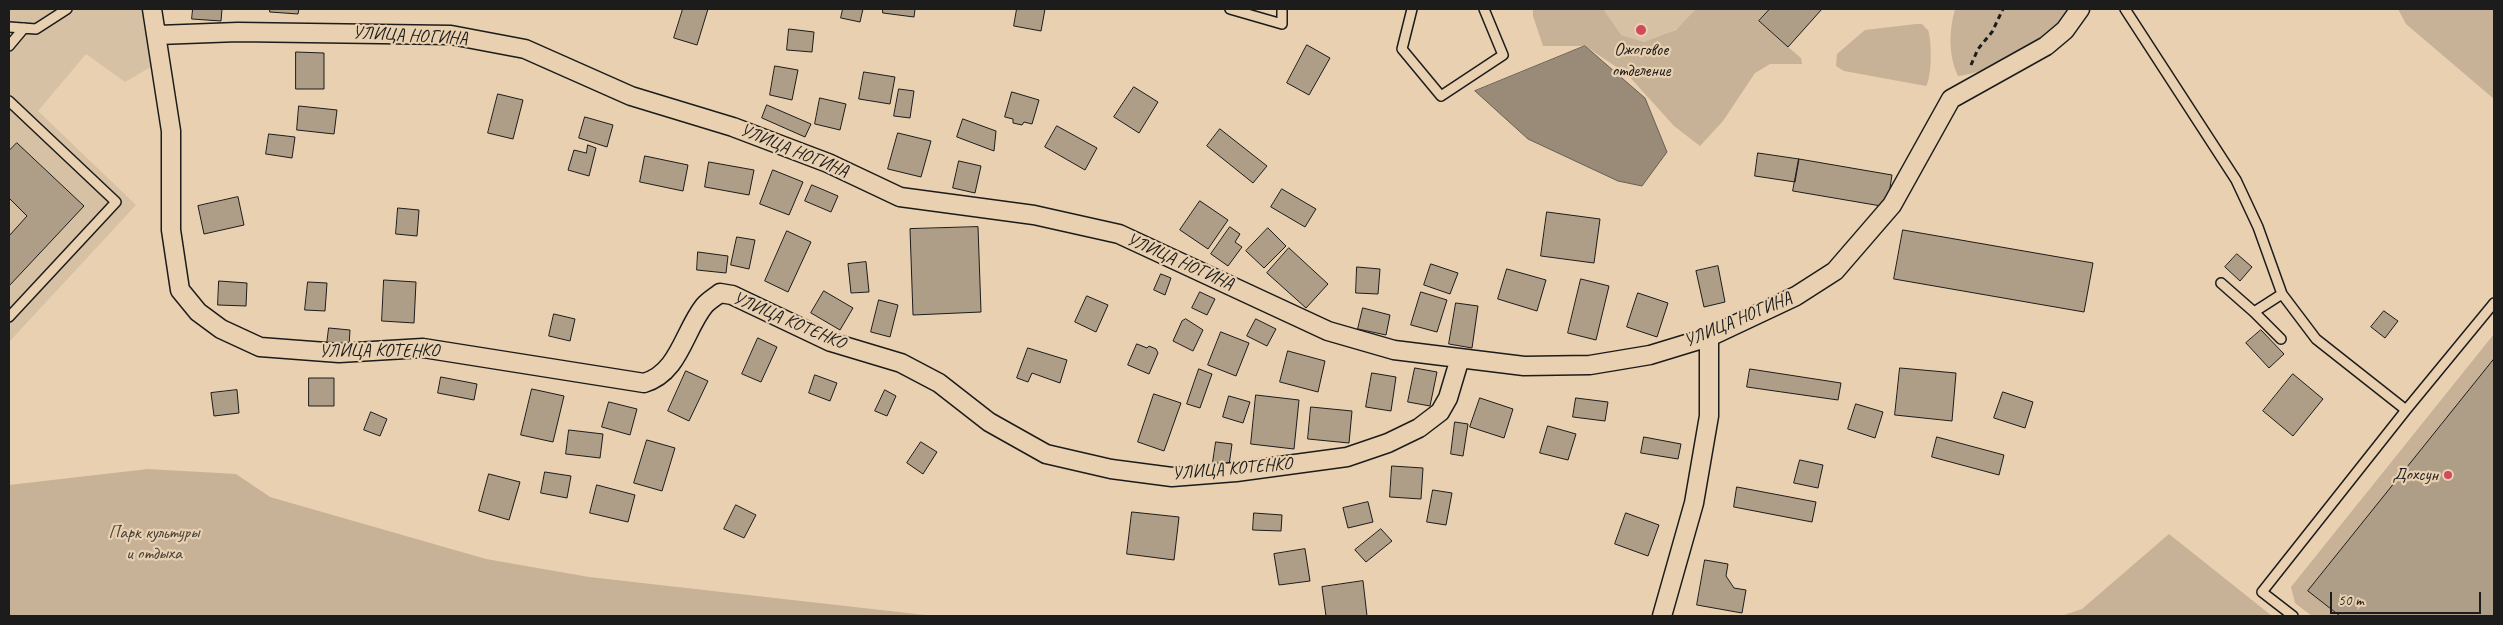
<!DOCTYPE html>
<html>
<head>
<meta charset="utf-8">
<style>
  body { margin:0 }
  #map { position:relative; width:2503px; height:625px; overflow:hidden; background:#e8d0b0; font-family:Caveat,sans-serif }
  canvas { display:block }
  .frame { position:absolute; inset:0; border:10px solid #1c1c1c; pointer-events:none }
  .scale { position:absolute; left:2330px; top:592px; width:151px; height:22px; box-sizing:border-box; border:2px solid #1c1c1c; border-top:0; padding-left:6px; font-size:15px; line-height:18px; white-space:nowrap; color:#1c1c1c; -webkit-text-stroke:4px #e8d0b0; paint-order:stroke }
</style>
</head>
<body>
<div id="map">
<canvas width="2503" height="625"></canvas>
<div class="frame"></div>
<div class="scale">50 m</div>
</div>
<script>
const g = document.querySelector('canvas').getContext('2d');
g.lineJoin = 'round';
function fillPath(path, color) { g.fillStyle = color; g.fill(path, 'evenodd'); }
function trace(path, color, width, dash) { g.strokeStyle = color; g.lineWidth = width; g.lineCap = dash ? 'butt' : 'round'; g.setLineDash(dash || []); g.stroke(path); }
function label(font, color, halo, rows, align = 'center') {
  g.font = font + ' Caveat,sans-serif'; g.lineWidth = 4.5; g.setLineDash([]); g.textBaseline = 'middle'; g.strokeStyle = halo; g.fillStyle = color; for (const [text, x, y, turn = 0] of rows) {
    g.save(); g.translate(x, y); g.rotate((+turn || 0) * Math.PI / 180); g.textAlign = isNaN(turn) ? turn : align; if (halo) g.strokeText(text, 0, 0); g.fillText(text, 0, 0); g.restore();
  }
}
fillPath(new Path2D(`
  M9,9H146L154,65L125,82L86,54L38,111L136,205L9,342Z
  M1593,9H1707L1642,51L1620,47Z`), '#d7c1a4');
fillPath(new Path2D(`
  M1533,9H1603L1621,35L1644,42L1676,30L1696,9H1770L1759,22L1801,58L1802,64H1770L1755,73L1723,121L1700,146L1674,126L1627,74L1585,46H1543L1533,16Z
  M1955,9H2070C2051,37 1992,73 1958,76C1948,55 1949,31 1955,9Z
  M2398,9H2494V99L2406,24Z
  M1916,24H1922C1923,25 1927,30 1928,30C1932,40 1932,78 1926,86L1844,71L1836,66L1837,54L1865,30Z
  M2494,334V616H2312L2295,603L2291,587Z
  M148,469L236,474L270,497L486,559L589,577L934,616H9V485Z
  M2169,534L2272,616H2061L2082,609Z`), '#c7b298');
const water = new Path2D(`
  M1585,46L1645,98L1667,152L1642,186L1618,181L1528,139L1475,91Z`);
fillPath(water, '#9a8b78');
trace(water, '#685f53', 1);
const building = new Path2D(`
  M193,9H222L221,21L192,19Z
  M270,9H299L298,14L270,12Z
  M683,9H708L697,45L674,38Z
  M843,9H863L860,22L841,18Z
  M883,9H915L914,17L883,13Z
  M1017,9H1045L1041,31L1014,26Z
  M1770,9H1822L1788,47L1759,21Z
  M789,29L814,32L812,52L787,50Z
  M1307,45L1330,58L1309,95L1287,83Z
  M296,52L324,53V89H296Z
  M775,66L798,70L792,100L770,95Z
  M864,72L895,77L890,104L859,99Z
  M1134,87L1158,102L1139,133L1114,117Z
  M899,89L914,91L910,118L894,116Z
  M1012,92L1039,100L1032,124L1024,122L1022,125L1013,123V119L1005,117Z
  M498,94L523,100L513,139L488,133Z
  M820,98L846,104L840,130L815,124Z
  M767,105L811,124L805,137L762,118Z
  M299,106L337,110L334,134L297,130Z
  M585,117L613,125L607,147L579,138Z
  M963,119L996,131L994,151L957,137Z
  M1057,126L1097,148L1085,170L1045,147Z
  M1220,129L1267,166L1253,183L1207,146Z
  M898,133L931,141L921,177L888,169Z
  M269,134L295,137L292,158L266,154Z
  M17,143L84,206L9,286V236L27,216L9,198V151Z
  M588,145L596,148L589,176L568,170L574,150L586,153Z
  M1758,153L1799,159L1795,182L1755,176Z
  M645,156L688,165L683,191L640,182Z
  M1799,159L1892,175L1887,207L1793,191Z
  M959,161L981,166L975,193L953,188Z
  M709,162L754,170L749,195L705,187Z
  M773,170L803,182L789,215L760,204Z
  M812,185L838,196L831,212L805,201Z
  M1282,189L1316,209L1305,227L1271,207Z
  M238,197L244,225L204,234L198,206Z
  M1200,201L1228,220L1208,249L1180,230Z
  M398,208L419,210L417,236L396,234Z
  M1547,212L1600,219L1594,263L1541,256Z
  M978,227L981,312L913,315L910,229Z
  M1230,227L1240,234L1235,242L1242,247L1228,266L1211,254Z
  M1268,228L1286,246L1264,268L1246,251Z
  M1903,230L2093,263L2084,312L1894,279Z
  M787,231L811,242L788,292L765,281Z
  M737,237L755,240L749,269L731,265Z
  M1289,248L1328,284L1306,308L1267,273Z
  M698,252L728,256L726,273L697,270Z
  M2237,254L2252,267L2240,281L2225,267Z
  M866,262L869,292L851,293L848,264Z
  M1431,264L1458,273L1450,294L1424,285Z
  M1718,266L1725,302L1704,307L1696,271Z
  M1357,267L1380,269L1378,294L1356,293Z
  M1507,269L1546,280L1537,311L1498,299Z
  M1161,274L1171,278L1165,295L1154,290Z
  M1581,279L1609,286L1596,340L1568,333Z
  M384,280L416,282L414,323L382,321Z
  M219,281L247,283L246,306L218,305Z
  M308,282L327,283L325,311L305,310Z
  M824,291L853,308L840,330L811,313Z
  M1200,292L1215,299L1207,315L1192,308Z
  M1421,292L1447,300L1437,332L1411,325Z
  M1638,293L1668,303L1657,337L1627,327Z
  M1087,296L1108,305L1096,332L1075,322Z
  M879,300L898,305L890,337L871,332Z
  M1456,303L1478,306L1472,348L1449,344Z
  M1363,308L1390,315L1386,335L1358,329Z
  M2384,311L2398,321L2385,338L2371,327Z
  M554,314L575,319L570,341L549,336Z
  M1186,319L1203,330L1193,351L1173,341L1182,321Z
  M1256,319L1276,329L1267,346L1247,336Z
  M329,328L350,330L349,346L327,344Z
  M2261,330L2284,354L2269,368L2246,343Z
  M1221,332L1249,343L1236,376L1208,365Z
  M758,338L777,347L761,382L742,374Z
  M1137,344L1147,348L1149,346L1156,349L1158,353L1149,374L1128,365Z
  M1028,348L1067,360L1060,383L1032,373L1028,382L1017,378Z
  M1288,351L1325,361L1318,392L1280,382Z
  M2494,359V616H2340L2308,591Z
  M1415,368L1437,372L1430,406L1408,402Z
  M1900,368L1956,373L1952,421L1895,415Z
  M1199,369L1212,374L1200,408L1187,404Z
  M1750,369L1841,383L1838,400L1747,387Z
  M686,371L708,381L689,421L668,411Z
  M1372,373L1396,377L1391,411L1366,407Z
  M2293,374L2323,399L2293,436L2263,411Z
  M815,375L837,383L830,401L809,393Z
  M441,377L477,384L474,400L438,393Z
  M309,378H334V406H309Z
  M532,389L564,396L553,442L521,435Z
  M237,390L239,413L214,416L211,393Z
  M885,390L896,396L887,416L875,411Z
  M2003,392L2033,402L2025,428L1994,418Z
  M1154,394L1181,403L1164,451L1138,442Z
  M1256,395L1299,400L1294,449L1251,444Z
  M1229,396L1250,402L1243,423L1223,417Z
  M1480,398L1513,409L1504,438L1470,427Z
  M1576,398L1608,402L1605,421L1573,417Z
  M609,402L637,409L630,435L602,427Z
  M1856,404L1883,412L1875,438L1848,429Z
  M1311,407L1352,411L1349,443L1308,439Z
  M371,412L387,419L380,436L364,430Z
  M1455,422L1468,424L1463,456L1451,454Z
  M1548,426L1576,434L1568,460L1540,453Z
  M569,430L603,434L600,458L566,454Z
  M1644,437L1681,444L1678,459L1641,453Z
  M1937,437L2004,455L1999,475L1932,457Z
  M647,440L675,448L662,491L634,483Z
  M921,442L937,452L923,474L907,463Z
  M1216,442L1232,444L1229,465L1213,462Z
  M1800,460L1823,465L1818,488L1794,483Z
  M1392,466L1423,468L1421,499L1390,497Z
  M545,472L571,476L567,498L541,493Z
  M489,474L520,482L509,520L479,511Z
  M597,485L635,495L628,522L590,513Z
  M1737,487L1816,502L1812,522L1734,507Z
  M1433,490L1452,493L1446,525L1427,522Z
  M1368,502L1373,522L1348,528L1343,508Z
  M736,505L756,515L744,538L724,529Z
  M1132,512L1179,517L1174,560L1127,554Z
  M1254,513L1282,515L1281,531L1253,530Z
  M1626,513L1659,525L1648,556L1615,544Z
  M1381,529L1392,541L1366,562L1355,550Z
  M1305,549L1310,581L1279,585L1274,554Z
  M1705,560L1728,564L1726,576L1734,588L1746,590L1742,613L1697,605Z
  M1363,581L1367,616H1326L1322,587Z`);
fillPath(building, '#af9e87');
trace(building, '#1c1c1c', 1);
const service = new Path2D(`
  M1230,9L1282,24V9
  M1412,9L1402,49L1441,96L1503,55L1484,9
  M2125,9L2236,180L2258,227L2282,294L2316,339L2406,410
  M9,27L36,29L67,9
  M9,46L24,28
  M9,101L116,202L9,317
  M2221,283L2254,312
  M2281,339L2254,312L2282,294
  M2293,616L2262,592L2406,410L2494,303`);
const minor = new Path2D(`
  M152,9L171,131V230L180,290L198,312L221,329L260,347L339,353L423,348L644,383C679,373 684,331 704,306C708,301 715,297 720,293L732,295L831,342L901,363L939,383L989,422L1046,454L1111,469L1172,477L1236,472L1347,457L1388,443L1419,428L1440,412L1448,398L1460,358
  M158,35L238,32L451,35L525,49L631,96L733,127L828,163L900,197L1034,215L1119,234L1328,331L1394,350L1524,366L1590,365L1650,355L1709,337L1796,296L1835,271L1892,205L1951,99L2046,46L2065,30L2080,9
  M1662,616L1694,503L1709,416V337`);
trace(service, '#1c1c1c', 12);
trace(minor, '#1c1c1c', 21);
trace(new Path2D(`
  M1971,65L1978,49L1992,32L2003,9`), '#1c1c1c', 3, [5, 4]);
trace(service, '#e8d0b0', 9);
trace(minor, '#e8d0b0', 18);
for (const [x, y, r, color] of [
  [1641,30,6,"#d1495b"],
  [2448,475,5,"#d1495b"]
]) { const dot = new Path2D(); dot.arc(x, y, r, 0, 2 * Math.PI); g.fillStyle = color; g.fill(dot); trace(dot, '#e8d0b0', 2); }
label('18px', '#1c1c1c', '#e8d0b0', [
  ["УЛИЦА НОГИНА",410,36,3],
  ["УЛИЦА НОГИНА",794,151,22],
  ["УЛИЦА НОГИНА",1180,262,24],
  ["УЛИЦА НОГИНА",1738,320,-23],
  ["УЛИЦА КОТЕНКО",789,321,23],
  ["УЛИЦА КОТЕНКО",379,351],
  ["УЛИЦА КОТЕНКО",1232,469,-5]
]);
label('18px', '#1c1c1c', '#e8d0b0', [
  ["Ожоговое",1641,50],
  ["отделение",1641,71],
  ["Дохсун",2438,475,"right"]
]);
label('18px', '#47423b', '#e8d0b0', [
  ["Парк культуры",154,533],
  ["и отдыха",154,554]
]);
</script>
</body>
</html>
